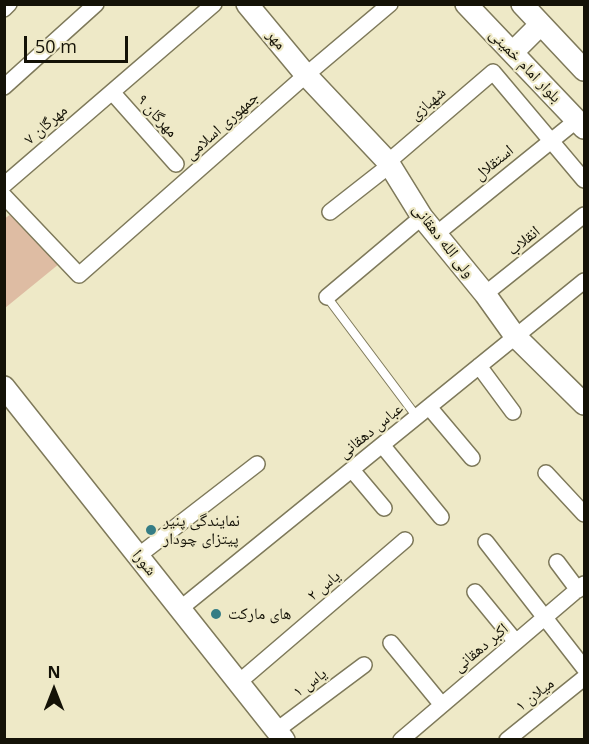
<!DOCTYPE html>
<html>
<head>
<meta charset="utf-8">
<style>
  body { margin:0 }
  #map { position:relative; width:589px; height:744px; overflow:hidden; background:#eee9c7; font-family:"Open Sans",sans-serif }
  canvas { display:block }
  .frame { position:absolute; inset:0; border:6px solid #141207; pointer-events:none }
  .north { position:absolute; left:24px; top:660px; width:60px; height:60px; -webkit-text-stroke:4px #eee9c7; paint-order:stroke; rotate:0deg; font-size:16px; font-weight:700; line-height:24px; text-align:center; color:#141207 }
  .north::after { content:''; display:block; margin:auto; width:21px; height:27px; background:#141207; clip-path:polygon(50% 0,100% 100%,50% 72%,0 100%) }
  .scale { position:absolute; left:24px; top:36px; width:104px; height:27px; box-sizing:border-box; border:3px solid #141207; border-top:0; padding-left:8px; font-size:18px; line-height:21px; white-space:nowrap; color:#141207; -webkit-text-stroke:4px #eee9c7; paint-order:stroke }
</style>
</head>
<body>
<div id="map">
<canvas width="589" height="744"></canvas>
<div class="frame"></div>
<div class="north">N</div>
<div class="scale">50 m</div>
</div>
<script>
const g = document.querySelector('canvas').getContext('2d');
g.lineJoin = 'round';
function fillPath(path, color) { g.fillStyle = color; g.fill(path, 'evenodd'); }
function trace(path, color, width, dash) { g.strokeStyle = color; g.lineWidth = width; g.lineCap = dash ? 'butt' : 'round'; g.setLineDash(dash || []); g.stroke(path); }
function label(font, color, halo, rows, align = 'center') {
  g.font = font + ' "Open Sans","Noto Naskh Arabic",sans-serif'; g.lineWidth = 4.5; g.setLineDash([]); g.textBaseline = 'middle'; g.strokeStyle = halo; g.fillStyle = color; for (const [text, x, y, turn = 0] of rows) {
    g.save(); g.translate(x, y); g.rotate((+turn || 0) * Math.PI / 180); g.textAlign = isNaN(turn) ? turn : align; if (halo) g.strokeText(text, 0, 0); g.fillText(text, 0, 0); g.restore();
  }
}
fillPath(new Path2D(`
  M11,214L59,264L5,308L4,219Z`), '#debca3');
const lane = new Path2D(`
  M327,297L417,417`);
const street = new Path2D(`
  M4,9L9,4
  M4,87L96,4
  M112,92L176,164
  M388,162L493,72L584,180
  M4,185L214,4
  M4,196L79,275L306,75L390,4
  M330,212L390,165
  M435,235L577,120
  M485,294L584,215
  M327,297L422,217
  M479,366L513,412
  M429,407L472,458
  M382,445L441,517
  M352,470L384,508
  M546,473L584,514
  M486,542L584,668
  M138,556L257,464
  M557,562L578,590
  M475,592L516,642
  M181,608L584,281
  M391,643L442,705
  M239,682L405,540
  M277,730L364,665
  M401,740L584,584
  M507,740L584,678`);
const secondary = new Path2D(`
  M247,4L306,75L388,162L422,217L485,294L515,336L584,404
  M466,4L584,128
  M522,4L584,70
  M513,52L540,25
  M4,387L284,740`);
trace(lane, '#7e795a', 10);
trace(street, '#7e795a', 18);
trace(secondary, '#7e795a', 24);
trace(lane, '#fff', 8);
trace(street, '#fff', 15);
trace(secondary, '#fff', 21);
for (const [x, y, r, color] of [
  [151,530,6,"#357d85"],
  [216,614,6,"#357d85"]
]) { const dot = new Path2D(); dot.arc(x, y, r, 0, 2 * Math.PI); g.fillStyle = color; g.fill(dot); trace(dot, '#eee9c7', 2); }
label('16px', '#141207', '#eee9c7', [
  ["مهر",276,40,50],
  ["بلوار امام خمینی",525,66,46],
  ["شهبازی",428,104,-41],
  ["مهرگان ۹",157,116,48],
  ["مهرگان ۷",46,125,-41],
  ["جمهوری اسلامی",222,126,-42],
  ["استقلال",494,163,-39],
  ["ولی الله دهقانی",443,241,52],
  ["انقلاب",524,241,-39],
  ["عباس دهقانی",371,431,-39],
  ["شورا",144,563,51],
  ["یاس ۲",324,586,-40],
  ["اکبر دهقانی",481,648,-40],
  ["یاس ۱",310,683,-37],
  ["میلان ۱",535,695,-38]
]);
label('16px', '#141207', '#eee9c7', [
  ["نمایندگی پنیر",163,521],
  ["پیتزای چودار",163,539],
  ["های مارکت",228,614]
], 'left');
</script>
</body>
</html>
